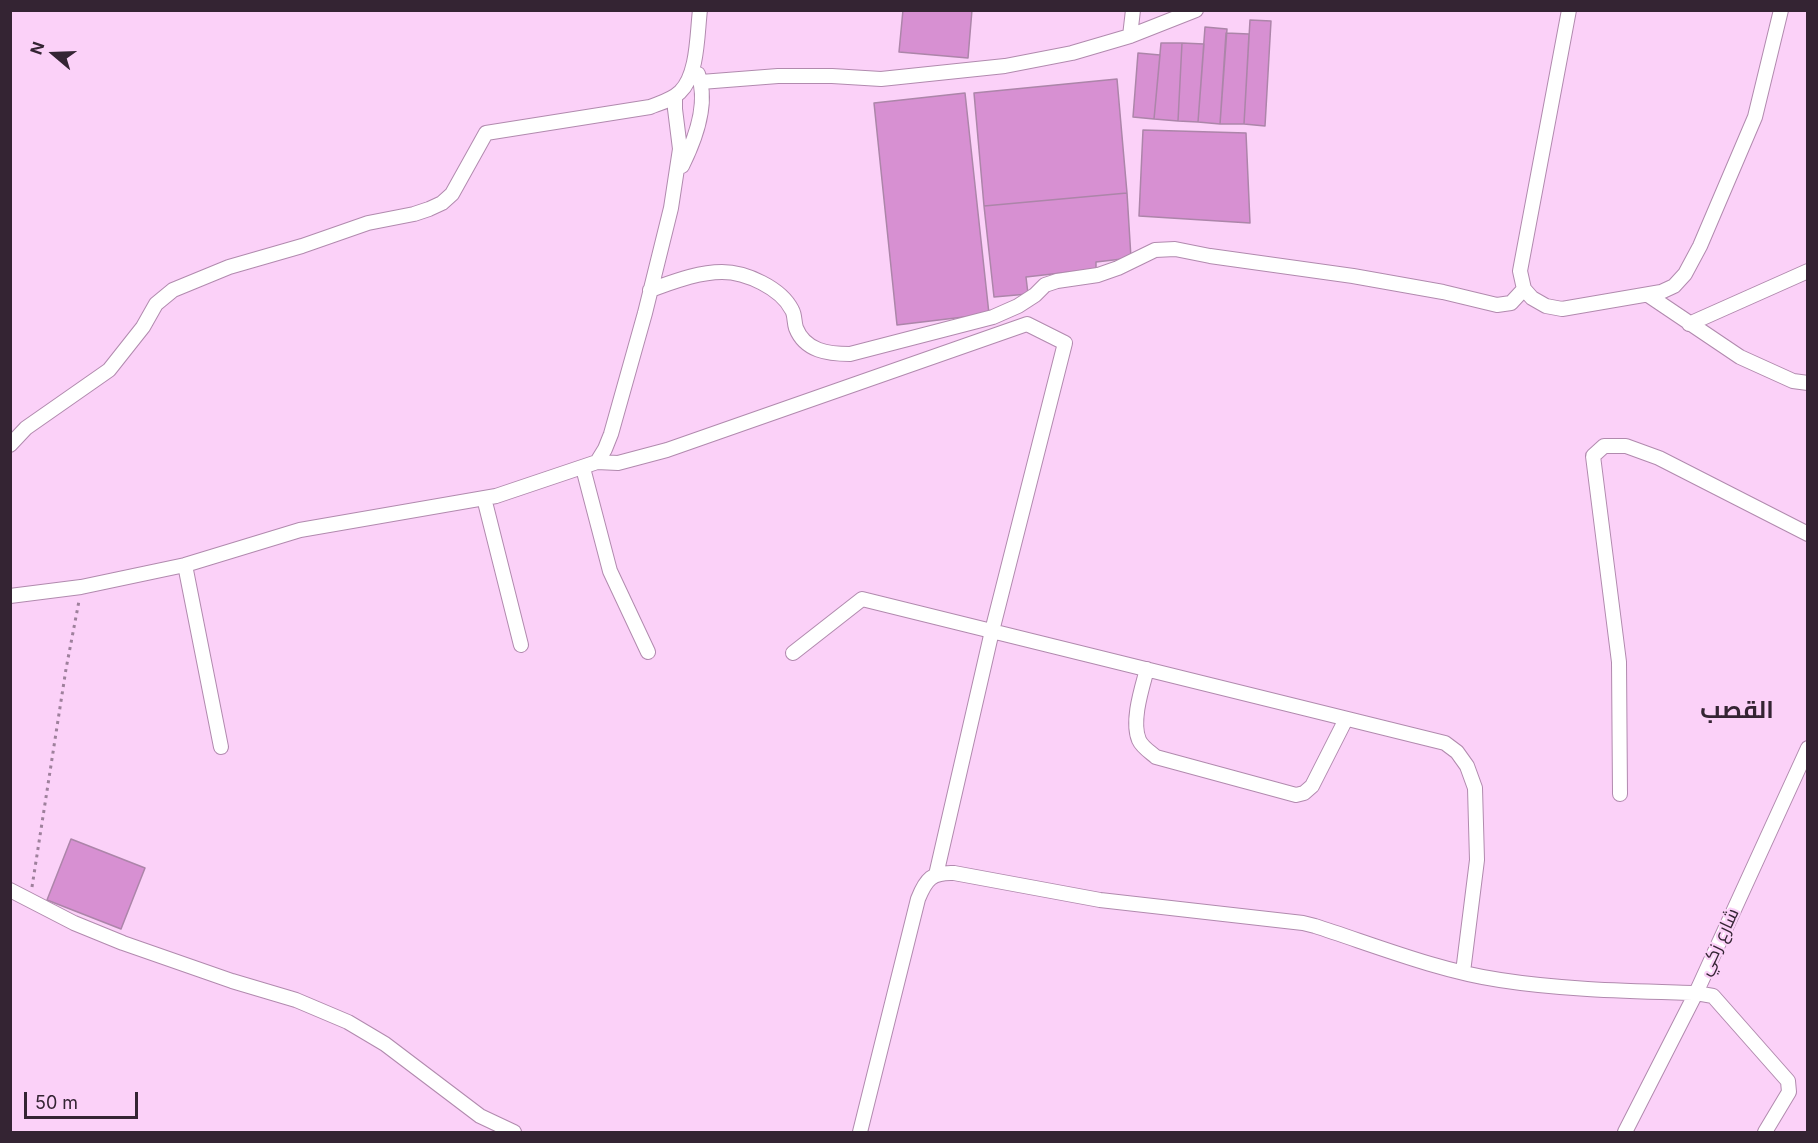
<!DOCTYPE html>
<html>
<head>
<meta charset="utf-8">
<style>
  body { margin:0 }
  #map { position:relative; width:1818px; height:1143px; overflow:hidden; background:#fbd1f8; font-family:Inter,sans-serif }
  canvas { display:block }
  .frame { position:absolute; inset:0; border:12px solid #342433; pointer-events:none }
  .north { position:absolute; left:24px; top:24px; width:60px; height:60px; -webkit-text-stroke:4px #fbd1f8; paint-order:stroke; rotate:289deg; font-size:16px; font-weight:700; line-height:24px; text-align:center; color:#342433 }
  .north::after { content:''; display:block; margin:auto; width:21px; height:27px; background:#342433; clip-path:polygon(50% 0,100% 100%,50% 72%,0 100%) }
  .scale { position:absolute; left:24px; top:1092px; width:114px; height:27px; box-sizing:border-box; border:3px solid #342433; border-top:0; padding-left:8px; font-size:18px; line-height:21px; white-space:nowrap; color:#342433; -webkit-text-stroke:4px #fbd1f8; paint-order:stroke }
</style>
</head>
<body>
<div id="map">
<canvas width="1818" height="1143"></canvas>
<div class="frame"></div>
<div class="north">N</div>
<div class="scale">50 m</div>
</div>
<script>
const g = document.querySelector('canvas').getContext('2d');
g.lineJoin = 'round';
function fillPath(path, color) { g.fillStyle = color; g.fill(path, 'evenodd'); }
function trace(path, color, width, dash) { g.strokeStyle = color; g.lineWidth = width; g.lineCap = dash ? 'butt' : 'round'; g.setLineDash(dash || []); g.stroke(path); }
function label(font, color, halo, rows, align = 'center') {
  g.font = font + ' Inter,Cairo,sans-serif'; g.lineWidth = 4.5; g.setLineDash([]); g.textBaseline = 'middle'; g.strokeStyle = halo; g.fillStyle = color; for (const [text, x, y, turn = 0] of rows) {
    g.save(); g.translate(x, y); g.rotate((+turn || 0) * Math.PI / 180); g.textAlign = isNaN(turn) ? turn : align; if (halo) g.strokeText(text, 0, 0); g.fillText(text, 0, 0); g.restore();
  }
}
const building = new Path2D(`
  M903,10H972L968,58L899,52Z
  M1250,20L1271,21L1265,126L1244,124Z
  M1205,27L1227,29L1220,124L1198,122Z
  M1226,33L1249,34L1244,124H1220Z
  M1161,43H1182L1178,121L1154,119Z
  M1182,43L1204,44L1198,122L1178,121Z
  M1138,53L1160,55L1154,119L1133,117Z
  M1117,79L1127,193L984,206L974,93Z
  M965,93L989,314L897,325L874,103Z
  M1143,130L1246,133L1250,223L1139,216Z
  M1127,193L1131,258L1096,262V269L1026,277L1028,294L994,297L984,206Z
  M71,839L145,868L121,929L47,900Z`);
fillPath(building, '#d790d2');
trace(building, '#ac85a9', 1.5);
const minor = new Path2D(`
  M1569,10L1520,271L1524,289L1532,298L1546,306L1562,309L1661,292L1674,286L1685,274L1700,246L1755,117L1781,10
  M1130,36L1133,10
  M701,82L778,76H832L881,79L1005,66L1072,53L1130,36L1196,10
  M682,166C695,140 709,103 698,74
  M650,290C673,282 698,272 722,272C746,272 781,288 792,310C795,315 794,322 796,328C805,351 828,354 850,354L993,317L1018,306L1035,295L1045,285L1057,281L1098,275L1118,268L1155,250L1175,249L1210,256L1353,276L1443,292L1497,305L1511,303L1524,289
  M1648,295L1740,357L1793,381L1808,383
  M1689,324L1808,271
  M10,445L26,428L109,370L143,327L156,304L173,290L229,267L302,246L368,223L414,214L429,209L442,203L452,194L486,133L650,107C660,103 672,100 680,92C698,75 697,34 700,10
  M597,462L618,463L667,450L1027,324L1065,343L992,631L936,875
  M583,468L610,571L648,652
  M484,498L521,645
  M185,565L221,747
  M10,596L81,587L185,565L300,530L496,496L597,462L605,449L611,434L645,313L671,208L680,149L675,109V96
  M793,653L862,599L1445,743L1457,752L1467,766L1475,788L1477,860L1463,972
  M1147,669C1142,688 1131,721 1139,740C1142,747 1150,752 1156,757L1296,795L1304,793L1312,786L1346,719
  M1620,794L1619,662L1593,456L1604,446H1626L1659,458L1808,534
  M10,890L74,923L123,943L232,981L296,1000L348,1022L385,1044L480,1116L514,1132
  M860,1132L918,899C926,879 932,872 954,873L1100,900L1303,923L1315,926C1374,945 1439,971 1500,980C1564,990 1630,991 1696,993L1713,996L1788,1081L1789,1092L1765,1132
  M1625,1132L1696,993L1808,748`);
trace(minor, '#b18aae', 16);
trace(new Path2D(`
  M32,887L66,669L79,601`), '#9e809c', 3, [3, 4.5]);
trace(minor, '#fff', 14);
label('18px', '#342433', '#fbd1f8', [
  ["شارع زكي",1719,942,-65]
]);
label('bold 24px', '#342433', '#fbd1f8', [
  ["القصب",1737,711]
]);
</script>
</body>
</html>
